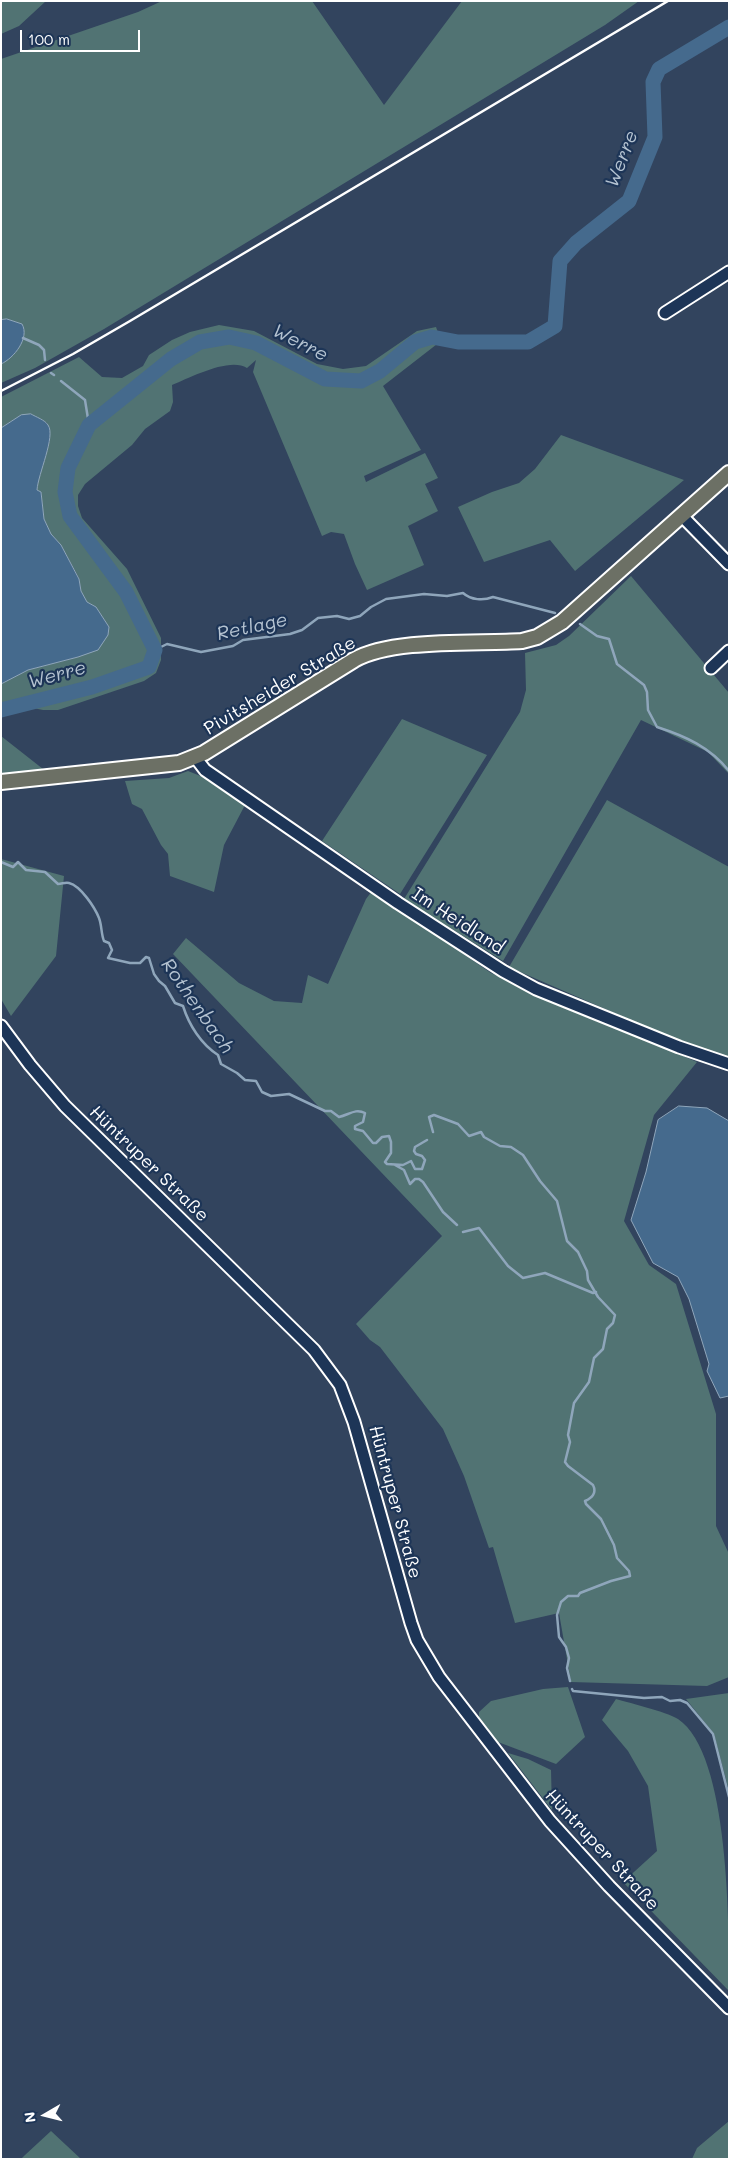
<!DOCTYPE html>
<html>
<head>
<meta charset="utf-8">
<style>
  body { margin:0 }
  #map { position:relative; width:730px; height:2160px; overflow:hidden; background:#32445e; font-family:Mali,sans-serif }
  canvas { display:block }
  .frame { position:absolute; inset:0; border:2px solid #fff; pointer-events:none }
  .north { position:absolute; left:20px; top:2090px; width:50px; height:50px; -webkit-text-stroke:4px #1d3557; paint-order:stroke; rotate:262deg; font-size:14px; font-weight:700; line-height:20px; text-align:center; color:#fff }
  .north::after { content:''; display:block; margin:auto; width:18px; height:22px; background:#fff; clip-path:polygon(50% 0,100% 100%,50% 72%,0 100%) }
  .scale { position:absolute; left:20px; top:30px; width:120px; height:22px; box-sizing:border-box; border:2px solid #fff; border-top:0; padding-left:6px; font-size:15px; line-height:18px; white-space:nowrap; color:#fff; -webkit-text-stroke:4px #1d3557; paint-order:stroke }
</style>
</head>
<body>
<div id="map">
<canvas width="730" height="2160"></canvas>
<div class="frame"></div>
<div class="north">N</div>
<div class="scale">100 m</div>
</div>
<script>
const g = document.querySelector('canvas').getContext('2d');
g.lineJoin = 'round';
function fillPath(path, color) { g.fillStyle = color; g.fill(path, 'evenodd'); }
function trace(path, color, width, dash) { g.strokeStyle = color; g.lineWidth = width; g.lineCap = dash ? 'butt' : 'round'; g.setLineDash(dash || []); g.stroke(path); }
function label(font, color, halo, rows, align = 'center') {
  g.font = font + ' Mali,sans-serif'; g.lineWidth = 4.5; g.setLineDash([]); g.textBaseline = 'middle'; g.strokeStyle = halo; g.fillStyle = color; for (const [text, x, y, turn = 0] of rows) {
    g.save(); g.translate(x, y); g.rotate((+turn || 0) * Math.PI / 180); g.textAlign = isNaN(turn) ? turn : align; if (halo) g.strokeText(text, 0, 0); g.fillText(text, 0, 0); g.restore();
  }
}
fillPath(new Path2D(`
  M1,1H46L19,26L1,34Z
  M162,1H312L384,105L462,1H639L605,25L104,329L35,368L1,383V59L138,12Z
  M219,325L254,331L317,364L343,369L366,366L417,331L436,327L441,341L383,386L421,450L364,476L366,482L425,453L438,478L425,484L438,511L408,526L424,565L367,590L355,564L344,534L331,532L322,536L253,372L256,360L247,368C229,357 190,378 172,385L173,402L170,411L145,429L132,445L85,484L78,495V506L82,518L127,569L161,638V660L156,673L144,681L58,710H43L33,708L1,716V684L28,670L78,657L108,635L109,627L96,607L87,602L81,591L79,578L61,545L51,534L44,519L41,492L37,490L38,478L50,439L47,423C23,410 23,414 1,428V397L79,357L102,377L122,378L143,366L149,355L172,340L190,332Z
  M561,435L684,480L575,571L550,540L484,562L458,507L492,492L519,483L535,469Z
  M631,576L729,693V774L708,752L641,720L503,961L404,899L520,712L526,690L525,653L556,645L569,636Z
  M402,719L487,755L400,894L322,841Z
  M1,736L43,769L1,774Z
  M188,771L208,779L245,805L224,845L214,892L170,876L168,854L161,845L142,809L132,804L125,781L169,778Z
  M607,800L729,867V1059L681,1042L509,967Z
  M1,859L64,876L56,956L11,1016L1,999Z
  M372,891L491,973L697,1062L654,1115L624,1221L649,1265L676,1284L716,1414V1526L729,1554V1677L707,1686L571,1682L559,1613L515,1623L493,1547L489,1548L464,1476L443,1429L380,1347L370,1340L356,1324L442,1236L173,954L186,938L239,983L274,1001L302,1003L308,975L328,984L366,899Z
  M568,1687L585,1737L556,1764L498,1742L479,1717V1712L491,1701L543,1689Z
  M729,1693V1791L714,1734L686,1699Z
  M616,1699C633,1704 664,1711 678,1719C730,1754 729,1926 729,1991L623,1882L657,1851L648,1786L628,1751L602,1720Z
  M508,1753L528,1759L551,1770L552,1810Z
  M729,2121V2159H692L697,2148Z
  M51,2131L81,2159H21L25,2155Z`), '#517373');
const water = new Path2D(`
  M7,319L22,324C30,338 14,358 1,364V320Z
  M31,414C36,417 45,420 48,425C56,436 38,474 37,490L41,492L44,519L51,534L61,545L79,579L81,591L87,602L96,607L109,627L108,635L98,650L78,657L28,670L1,684V428L21,415Z
  M679,1106L707,1108L729,1121V1396L720,1398L707,1371L709,1364L689,1299L678,1277L653,1263L631,1220L646,1172L658,1120Z`);
fillPath(water, '#456a8d');
trace(water, '#8fa6bb', 1);
trace(new Path2D(`
  M23,338L39,345L44,350L45,360
  M51,373L54,375
  M61,381L85,400L89,425
  M580,624L597,636L609,639L617,664L644,685L647,692L648,710L657,727C685,736 710,747 729,771
  M155,650L167,644L201,652L233,646L243,640L290,634L302,630L318,618L337,616L349,619L360,616L371,607L386,599L424,594L447,596L463,593C471,600 483,601 493,597L555,613
  M1,862L13,867L18,862L26,870L45,872L58,884C62,884 65,882 69,883C81,886 95,908 99,918C102,926 101,934 104,941L109,943L112,950L108,958L130,963H140L146,957L149,958L154,974L159,981L165,986L175,1003L183,1006C189,1025 201,1044 218,1055L221,1064L237,1073L245,1080L256,1081L262,1092L271,1096L289,1094L325,1111H331L339,1117C349,1115 355,1108 365,1113L363,1122L355,1126V1129L363,1131L373,1143H376L382,1137L389,1136L391,1142V1153L385,1162L387,1164L403,1165L411,1161L415,1169H422L425,1160L422,1156L416,1154L414,1151L415,1147L427,1140
  M433,1132L429,1117L434,1115L458,1124L469,1136L481,1132L484,1137L500,1146L511,1147L523,1155L540,1181L557,1201L567,1241L578,1252L587,1271L588,1280L598,1297L615,1315L613,1323L607,1329L603,1349L594,1358L589,1382L574,1403L568,1435L570,1442L565,1462L568,1466L593,1485C597,1493 592,1498 585,1501L586,1504L601,1519L614,1545L617,1558L629,1571L630,1576L611,1581L580,1593L578,1596H568L561,1602L557,1615L559,1637L566,1647L569,1658L567,1668L570,1681
  M395,1165L404,1170L410,1184L415,1179H419L423,1182L443,1212L457,1225
  M463,1232L479,1228L508,1266L523,1278L545,1273L593,1293L596,1292
  M572,1689L573,1691L644,1698L662,1697L670,1701L680,1700L687,1703L713,1734L729,1797`), '#8fa6bb', 2.5);
trace(new Path2D(`
  M1,710L92,687L149,667L155,650L126,592L70,516L65,492L68,468L89,425L171,359L200,342L229,337L256,343L325,379L361,381L380,371L415,342L432,337L458,342H528L555,326L560,261L576,243L629,201L655,137L653,82L659,69L729,27`), '#456a8d', 15);
const minor = new Path2D(`
  M665,313L729,272
  M681,515L729,564
  M711,668L729,651
  M195,757L205,770L398,903L503,971L536,989L679,1047L729,1064
  M1,1026L30,1065L65,1106L314,1350L340,1385L354,1422L411,1623L417,1640L439,1677L550,1821L609,1886L729,2008`);
const major = new Path2D(`
  M1,782L179,763L204,753L354,660C392,638 476,644 522,641L537,637L562,622L729,473`);
trace(minor, '#fff', 15);
trace(major, '#fff', 18);
trace(minor, '#1d3557', 11);
trace(major, '#6c7065', 14);
trace(new Path2D(`
  M1,391L73,354L130,321L668,1`), '#fff', 2.5);
label('18px', '#fff', '#1d3557', [
  ["Pivitsheider Straße",280,686,-31],
  ["Im Heidland",458,921,33],
  ["Hüntruper Straße",149,1164,44],
  ["Hüntruper Straße",395,1502,75],
  ["Hüntruper Straße",602,1850,47]
]);
label('italic 19px', '#b5c3d1', '#1d3557', [
  ["Werre",622,159,-69],
  ["Werre",300,343,27],
  ["Retlage",252,627,-12],
  ["Werre",57,675,-15],
  ["Rothenbach",197,1006,55]
]);
</script>
</body>
</html>
